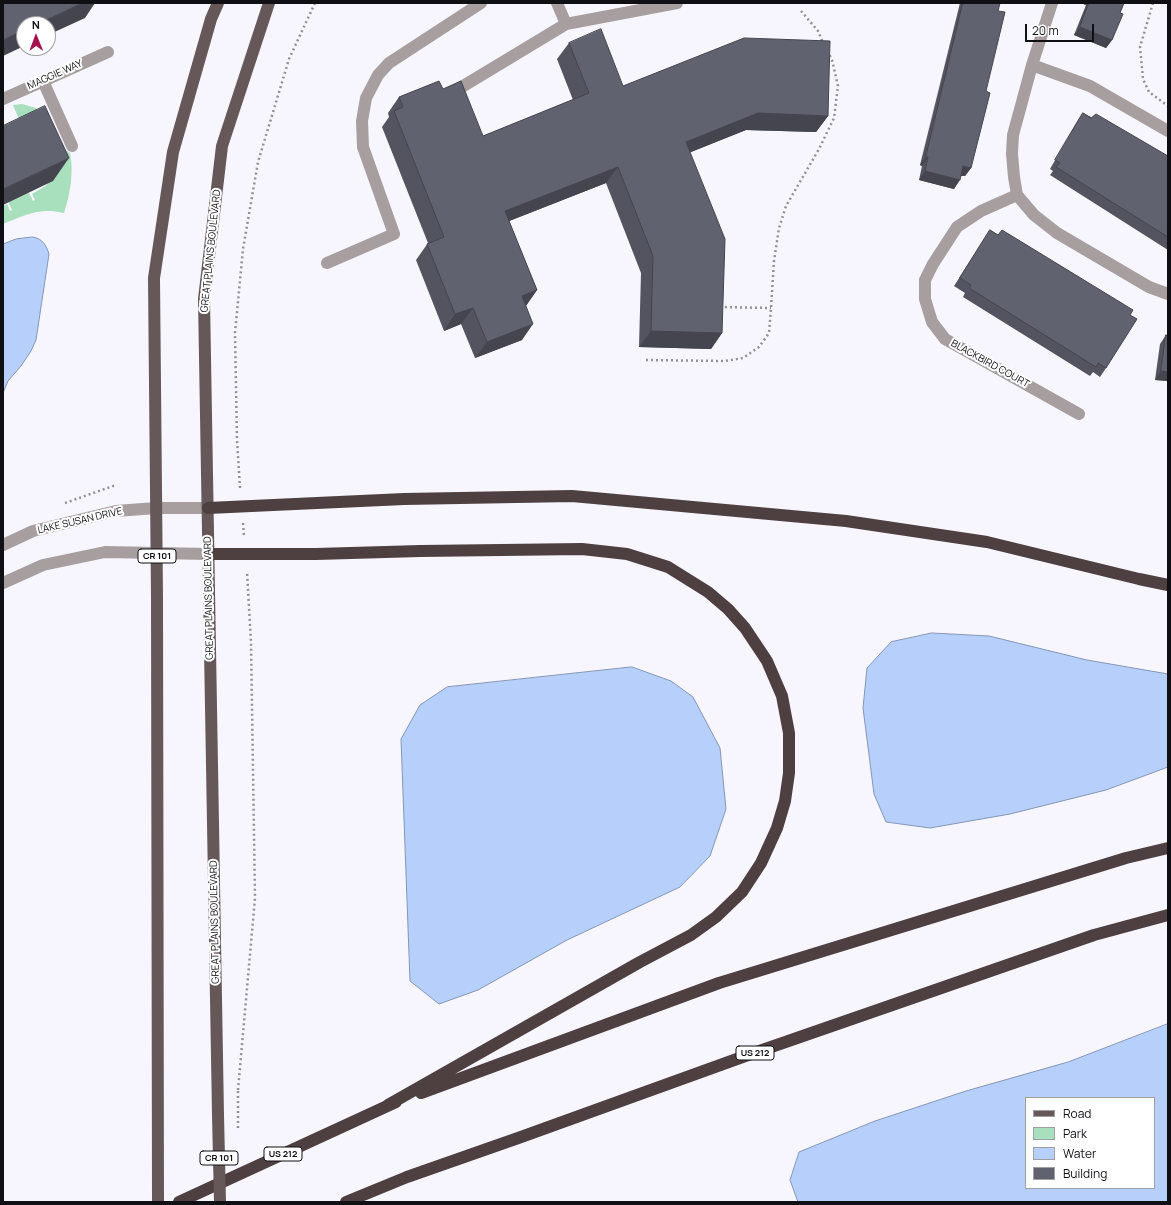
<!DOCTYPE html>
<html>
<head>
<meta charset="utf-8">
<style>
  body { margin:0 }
  #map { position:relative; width:1171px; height:1205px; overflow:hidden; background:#f7f5fe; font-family:Manrope,sans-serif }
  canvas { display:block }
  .frame { position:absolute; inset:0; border:4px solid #100f14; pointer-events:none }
  .legend { position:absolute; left:1025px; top:1097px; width:130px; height:92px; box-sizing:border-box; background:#fff; border:1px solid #9f9fa1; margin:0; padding:5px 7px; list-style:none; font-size:12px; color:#100f14 }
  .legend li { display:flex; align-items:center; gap:8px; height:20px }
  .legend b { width:20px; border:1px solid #9f9fa1 }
  .north { position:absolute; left:16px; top:16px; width:40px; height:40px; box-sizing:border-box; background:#fff; border:1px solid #9f9fa1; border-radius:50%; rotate:359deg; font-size:11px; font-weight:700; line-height:16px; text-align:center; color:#100f14 }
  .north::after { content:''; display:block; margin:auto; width:14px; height:18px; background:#a6124d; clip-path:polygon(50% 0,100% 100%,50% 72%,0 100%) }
  .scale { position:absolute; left:1025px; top:24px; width:69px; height:18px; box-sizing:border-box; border:2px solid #100f14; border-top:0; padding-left:5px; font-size:12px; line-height:14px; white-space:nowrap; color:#100f14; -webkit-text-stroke:3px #fff; paint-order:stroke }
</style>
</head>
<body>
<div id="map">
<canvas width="1171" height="1205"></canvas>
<div class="frame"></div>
<ul class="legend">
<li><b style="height:5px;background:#665858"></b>Road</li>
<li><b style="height:11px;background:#a8dfbd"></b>Park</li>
<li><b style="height:11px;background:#b6d0fb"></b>Water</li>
<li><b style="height:11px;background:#61626f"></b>Building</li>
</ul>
<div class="north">N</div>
<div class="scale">20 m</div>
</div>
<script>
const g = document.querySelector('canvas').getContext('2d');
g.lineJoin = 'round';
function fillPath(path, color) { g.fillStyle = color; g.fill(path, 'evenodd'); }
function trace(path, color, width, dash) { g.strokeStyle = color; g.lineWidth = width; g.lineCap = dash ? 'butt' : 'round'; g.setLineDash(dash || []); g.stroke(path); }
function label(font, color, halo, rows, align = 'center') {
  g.font = font + ' Manrope,sans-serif'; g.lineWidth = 4; g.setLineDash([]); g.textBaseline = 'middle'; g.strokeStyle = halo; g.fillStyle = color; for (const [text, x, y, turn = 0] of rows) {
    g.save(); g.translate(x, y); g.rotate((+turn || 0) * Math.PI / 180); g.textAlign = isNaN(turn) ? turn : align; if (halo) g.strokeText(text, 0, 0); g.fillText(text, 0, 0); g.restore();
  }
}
fillPath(new Path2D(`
  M22,104L36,108L40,112L64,149L70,153C74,172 70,195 64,213C41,207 24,215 3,224V206L7,204L10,211L12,210L7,199L28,191L33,201L35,200L32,194L47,185L13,105Z`), '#a8dfbd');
const water = new Path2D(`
  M33,237C43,239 46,245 49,254L36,340L31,351L21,366L8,381L3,393V244L16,239Z
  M932,633L989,636L1087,660L1168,674V767L1106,790L1010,814L930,828L886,822L874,794L863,708L867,668L891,642Z
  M632,667L671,681L693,697L720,748L726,809L710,856L680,887L567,940L478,990L439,1004L410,981L401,739L420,705L447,687Z
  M1168,1024V1202H798L790,1180L799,1152L875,1121L966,1091L1068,1062ZM1026,1098H1154V1188H1026Z`);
fillPath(water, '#b6d0fb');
trace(water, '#8496b6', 1);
trace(new Path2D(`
  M1153,3L1140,47L1143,79L1149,92L1168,106
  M801,11L818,31L823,43
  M720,307L771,308
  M646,360L725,361L743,358L759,347L769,333L771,308L774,261L779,228L786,206L819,149L834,118L838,86L832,60L829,54
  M240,488L237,440L235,333L243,249L258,162L289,59L315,3
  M65,503L116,485
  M243,523L244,536
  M238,1090L255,898L251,643L247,571`), '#929198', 2.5, [2, 3]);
trace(new Path2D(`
  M557,3L566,24L677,3
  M1052,3L1032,65L1013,135L1012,154L1014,177L1017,195L1034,215L1057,233L1149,287L1168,294
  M1032,65L1090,86L1168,131
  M43,81L72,146
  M450,94L566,24
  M3,99L108,52
  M1017,195L981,211L957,227L933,264L925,280V299L932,322L945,339L1079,414
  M327,263L394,234L363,147L362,121L366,98L378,75L389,63L481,3
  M3,545L33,531L116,511L156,508H208
  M3,583L43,565L105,552L208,554`), '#a79f9f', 12);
trace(new Path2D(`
  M218,1115L204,299L222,146L269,3
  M158,1202L157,597L154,278L173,152L211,19L218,3`), '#665858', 12);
trace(new Path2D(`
  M208,508L404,499L572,496L846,521L987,542L1139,579L1168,585
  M208,554H316L420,551L582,549L627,554L668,567L708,592L728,609L745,628L767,661L782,696L789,733V773L785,801L777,828L761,863L742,892L716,917L691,935L640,962L388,1105
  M421,1093L719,983L1126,858L1168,848
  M179,1202L396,1102
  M346,1202L407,1177L521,1137L748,1055L1094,935L1168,915`), '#4e4040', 12);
trace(new Path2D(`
  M238,1128V1090`), '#929198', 2.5, [2, 3]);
trace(new Path2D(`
  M218,1115L220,1202`), '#665858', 12);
fillPath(new Path2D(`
  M960,3H999L986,91L971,168L965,176H961L954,189L919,180L922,166L920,165Z
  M1081,3H1124L1120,13L1112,40L1106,48L1074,35L1086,5Z
  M569,43L623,86L828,116L816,132L746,130L690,152L722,333L711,349L639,347L641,273L606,183L509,221L537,290L526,306L522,340L475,358L461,324L444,331L416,260L428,243L382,127L389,117L388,113L399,97L443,89L483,136L573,100L557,59Z
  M1083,113L1168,156V250L1050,175L1053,171L1050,169L1077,122Z
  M990,230L1130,315L1106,368L1100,377L1093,372L1090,376L963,297L965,293L954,286Z
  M1166,335L1168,336V381L1155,380L1160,344Z`), '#53545f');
fillPath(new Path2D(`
  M82,3H95L85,18L48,35V24H38Z
  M1081,3H1088L1086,5Z
  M1080,27L1112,40L1106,48L1074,35Z
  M24,30V46L3,56V40Z
  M758,113L828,116L816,132L746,130L674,159L686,142Z
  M926,157H928L922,166L920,165Z
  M69,158L53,181L3,205V189Z
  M963,166L971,168L965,176L957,175Z
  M618,167L606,183L494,227L505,211Z
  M925,171L960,180L954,189L919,180Z
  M537,290L525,307L522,296Z
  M473,308L461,324L444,331L455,314Z
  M533,324L522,340L475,358L487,342Z
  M651,331L722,333L711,349L639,347Z
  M1161,371L1168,372V381L1155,380Z`), '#44454e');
const building = new Path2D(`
  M3,3H82L38,24H24V30L3,40Z
  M963,3H1000L998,11L1005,12L986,91L990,93L971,168L963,166L960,180L925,171L928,157H926Z
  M1089,3H1124L1120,13L1123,14L1112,40L1080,27Z
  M601,29L623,86L744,38L830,41L828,116L758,113L686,142L725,239L722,333L651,331L653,256L618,167L505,211L537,290L522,296L533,324L487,342L473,308L455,314L427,244L444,237L394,111L403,107L399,97L439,81L443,89L461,81L483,136L589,93L569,43Z
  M45,106L69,158L3,189V126Z
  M1083,113L1091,118L1096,114L1168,156V237L1056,167L1060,163L1055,160Z
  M990,230L998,235L1002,230L1133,310L1130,315L1137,319L1106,368L1098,363L1096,367L969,288L971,285L960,278Z
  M1166,335L1168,336V372L1161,371Z`);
fillPath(building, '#61626f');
trace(building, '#44454e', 1);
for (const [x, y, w] of [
  [157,556,38],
  [755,1053,38],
  [283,1154,38],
  [219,1158,38]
]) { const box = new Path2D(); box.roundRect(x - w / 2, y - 7, w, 14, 3); g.fillStyle = '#fff'; g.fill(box); trace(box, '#100f14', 1); }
label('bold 9px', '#100f14', null, [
  ["CR 101",157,556],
  ["US 212",755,1053],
  ["US 212",283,1154],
  ["CR 101",219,1158]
]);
label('10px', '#100f14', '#fff', [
  ["MAGGIE WAY",55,75,-24],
  ["GREAT PLAINS BOULEVARD",211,251,-84],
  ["BLACKBIRD COURT",990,364,29],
  ["LAKE SUSAN DRIVE",80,521,-13],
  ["GREAT PLAINS BOULEVARD",209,598,-91],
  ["GREAT PLAINS BOULEVARD",215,922,-91]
]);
</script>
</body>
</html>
